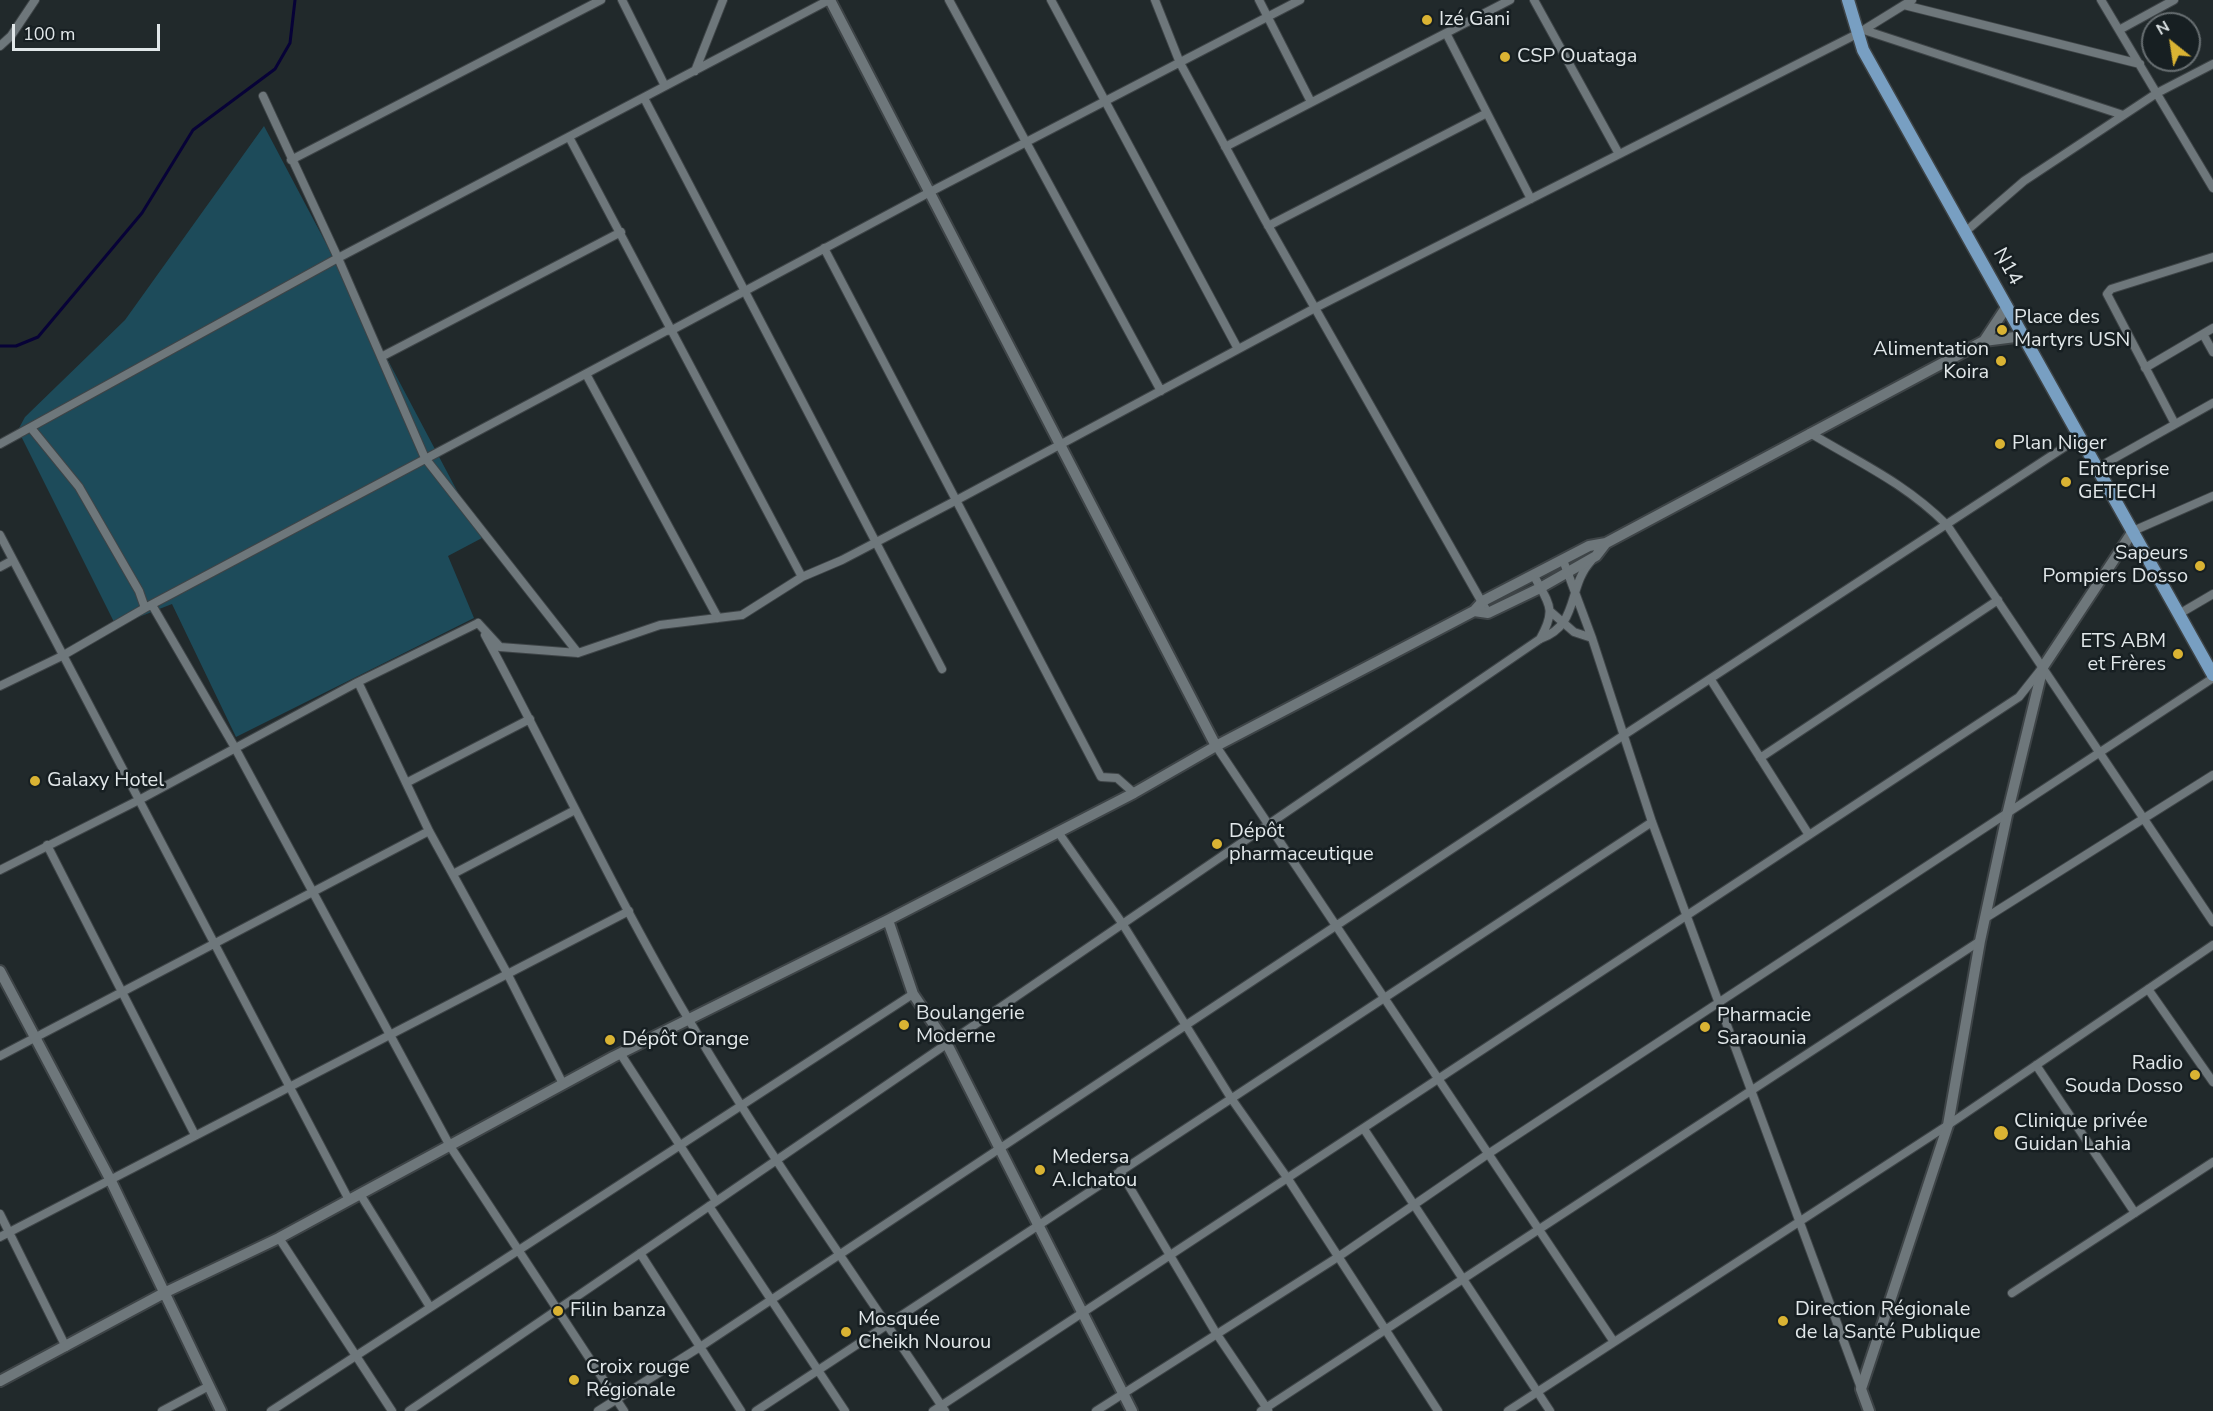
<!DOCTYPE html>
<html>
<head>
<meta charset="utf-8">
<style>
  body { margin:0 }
  #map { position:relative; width:2213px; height:1411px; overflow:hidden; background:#21292b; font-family:"Nunito Sans",sans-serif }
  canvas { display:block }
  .north { position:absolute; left:2141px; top:12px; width:60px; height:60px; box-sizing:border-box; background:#171f22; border:2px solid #686f72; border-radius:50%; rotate:330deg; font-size:16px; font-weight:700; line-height:24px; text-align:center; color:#e1e7e9 }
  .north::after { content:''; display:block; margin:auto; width:21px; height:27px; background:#dab333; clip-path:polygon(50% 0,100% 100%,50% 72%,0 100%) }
  .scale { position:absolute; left:12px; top:24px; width:148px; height:27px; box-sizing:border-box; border:3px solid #e1e7e9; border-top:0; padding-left:8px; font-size:18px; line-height:21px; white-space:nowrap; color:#e1e7e9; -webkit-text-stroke:4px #171f22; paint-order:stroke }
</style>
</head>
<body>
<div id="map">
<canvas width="2213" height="1411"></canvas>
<div class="north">N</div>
<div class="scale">100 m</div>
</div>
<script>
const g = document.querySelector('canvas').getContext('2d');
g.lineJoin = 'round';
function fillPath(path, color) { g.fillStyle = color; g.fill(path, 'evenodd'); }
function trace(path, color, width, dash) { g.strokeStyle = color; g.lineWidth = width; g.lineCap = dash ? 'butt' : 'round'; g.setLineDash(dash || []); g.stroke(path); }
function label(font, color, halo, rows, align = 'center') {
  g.font = font + ' "Nunito Sans",sans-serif'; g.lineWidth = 5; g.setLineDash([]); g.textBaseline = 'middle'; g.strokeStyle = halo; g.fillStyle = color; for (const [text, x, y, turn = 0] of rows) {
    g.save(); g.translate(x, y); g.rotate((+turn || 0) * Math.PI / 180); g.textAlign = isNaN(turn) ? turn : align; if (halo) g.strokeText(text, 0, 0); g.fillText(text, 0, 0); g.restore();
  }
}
fillPath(new Path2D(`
  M264,126L482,538L448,556L474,618L236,737L172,604L116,626L18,430L25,417L125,320Z`), '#1d4b5a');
trace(new Path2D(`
  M0,346H16L38,337L142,213L193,130L275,69L290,43L295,0`), '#070237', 3);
const street = new Path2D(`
  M622,0L665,86
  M949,0L1161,391
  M1051,0L1238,349
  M1155,0L1180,63L1265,220L1488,613
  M1259,0L1311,102
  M1534,0L1619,154
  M2101,0L2213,188
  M1904,5L2140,64
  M1864,30L2123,115
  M2119,30L2174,0
  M1446,33L1531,199
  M0,46L11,36L35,0
  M695,71L723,0
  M263,96L338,258L425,458L578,653
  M644,98L942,669
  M569,137L802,577
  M1225,147L1510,0
  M291,160L601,0
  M1268,226L1487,113
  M1965,232L2024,181L2157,93L2213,64
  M824,248L1101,777L1117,778L1134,793
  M2203,334L2213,352
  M381,357L621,232
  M2145,368L2213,328
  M586,374L718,618
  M2175,424L2107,294L2111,289L2213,257
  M31,428L79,487L139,591L145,608
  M1810,433C1860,463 1905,483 1947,525L2213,922
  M0,444L338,258L829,0
  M2097,468L2213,403
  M2133,531L2213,496
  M0,535L349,1200
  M1563,560L1592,638L1652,822L1861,1388
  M0,567L13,560
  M1534,576C1549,604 1557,609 1540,639
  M152,605L234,746L450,1146L624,1411
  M1551,612L1574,632L1592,638
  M2179,614L2213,594
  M478,623L500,647L578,653L660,625L742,615L802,577L842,560L955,501L1315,308L1857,34L1912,0
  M485,635C554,763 615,895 689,1020C768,1155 859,1281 945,1411
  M1711,680L1809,835
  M358,682L429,831L507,973L563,1084
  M0,686L62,656L145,608L666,331L672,330L930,192L1300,0
  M1216,746L1614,1342
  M1760,758L1998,600
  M406,783L530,719
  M1058,832L1122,923L1231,1098L1288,1179L1438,1411
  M47,845L195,1135
  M0,870L139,800L358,682L478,623
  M453,874L575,810
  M1987,917L2213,775
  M2148,989L2213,1082
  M620,1053L716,1201
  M0,1056L429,831
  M2036,1065L2135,1213
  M1364,1129L1550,1411
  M1120,1171L1216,1333L1268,1410
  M360,1194L430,1307
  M709,1206L845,1411
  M0,1214L66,1347
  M0,1237L629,911
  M279,1238L392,1411
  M640,1253L741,1411
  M2012,1293L2213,1162
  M162,1411L209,1386
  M271,1411L913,994
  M409,1411L1540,639C1580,625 1567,587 1591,561
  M598,1411L700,1347L1624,735L2080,437
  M756,1411L1652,822
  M933,1411L2019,697L2042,668
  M1096,1411L1338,1257L1488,1154L2213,678
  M1261,1411L1980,941
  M1508,1411L1948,1125L2213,945`);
const secondary = new Path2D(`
  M830,0L1216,746
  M1984,341L2007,306
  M1474,611L1488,613L1540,588L1596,556L1606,543
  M888,920L913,994L947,1044L1132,1411
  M0,971L110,1179L221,1411
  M0,1381L166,1292L279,1238L613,1057L888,920L1134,793L1216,746L1474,611L1483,601L1589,546L1606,543L1984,341L2023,336
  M1869,1411L1861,1389L1948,1125L1980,941L2007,815L2043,667L2133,531`);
const primary = new Path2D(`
  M1848,0L1863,50L2213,675`);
trace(street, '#3e4447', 10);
trace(secondary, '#3e4447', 14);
trace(primary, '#3e4447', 15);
trace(street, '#6e777b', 8);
trace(secondary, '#6e777b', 10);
trace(primary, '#789fc2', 12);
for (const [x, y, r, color] of [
  [1427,20,6,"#dab333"],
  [1505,57,6,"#dab333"],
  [2002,330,6,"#dab333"],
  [2001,361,6,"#dab333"],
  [2000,444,6,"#dab333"],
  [2066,482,6,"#dab333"],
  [2200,566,6,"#dab333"],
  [2178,654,6,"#dab333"],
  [35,781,6,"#dab333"],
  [1217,844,6,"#dab333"],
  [904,1025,6,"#dab333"],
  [1705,1027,6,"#dab333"],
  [610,1040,6,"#dab333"],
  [2195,1075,6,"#dab333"],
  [2001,1133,8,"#dab333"],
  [1040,1170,6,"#dab333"],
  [558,1311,6,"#dab333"],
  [1783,1321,6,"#dab333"],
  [846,1332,6,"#dab333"],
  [574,1380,6,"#dab333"]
]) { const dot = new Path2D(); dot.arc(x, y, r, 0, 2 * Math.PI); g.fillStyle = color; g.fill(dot); trace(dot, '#171f22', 2); }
label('20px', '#e1e7e9', '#171f22', [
  ["Izé Gani",1439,20],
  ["CSP Ouataga",1517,57],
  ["Place des",2014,318],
  ["Martyrs USN",2014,341],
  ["Alimentation",1989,350,"right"],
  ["Koira",1989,373,"right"],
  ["Plan Niger",2012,444],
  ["Entreprise",2078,470],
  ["GETECH",2078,493],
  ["Sapeurs",2188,554,"right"],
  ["Pompiers Dosso",2188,577,"right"],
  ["ETS ABM",2166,642,"right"],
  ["et Frères",2166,665,"right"],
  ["Galaxy Hotel",47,781],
  ["Dépôt",1229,832],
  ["pharmaceutique",1229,855],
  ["Boulangerie",916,1014],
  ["Moderne",916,1037],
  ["Pharmacie",1717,1016],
  ["Saraounia",1717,1039],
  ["Dépôt Orange",622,1040],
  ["Radio",2183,1064,"right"],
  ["Souda Dosso",2183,1087,"right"],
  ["Clinique privée",2014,1122],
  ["Guidan Lahia",2014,1145],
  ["Medersa",1052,1158],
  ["A.Ichatou",1052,1181],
  ["Direction Régionale",1795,1310],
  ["de la Santé Publique",1795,1333],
  ["Filin banza",570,1311],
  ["Mosquée",858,1320],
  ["Cheikh Nourou",858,1343],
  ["Croix rouge",586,1368],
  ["Régionale",586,1391]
], 'left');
label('20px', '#e1e7e9', '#171f22', [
  ["N14",2007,267,61]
]);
</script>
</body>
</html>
